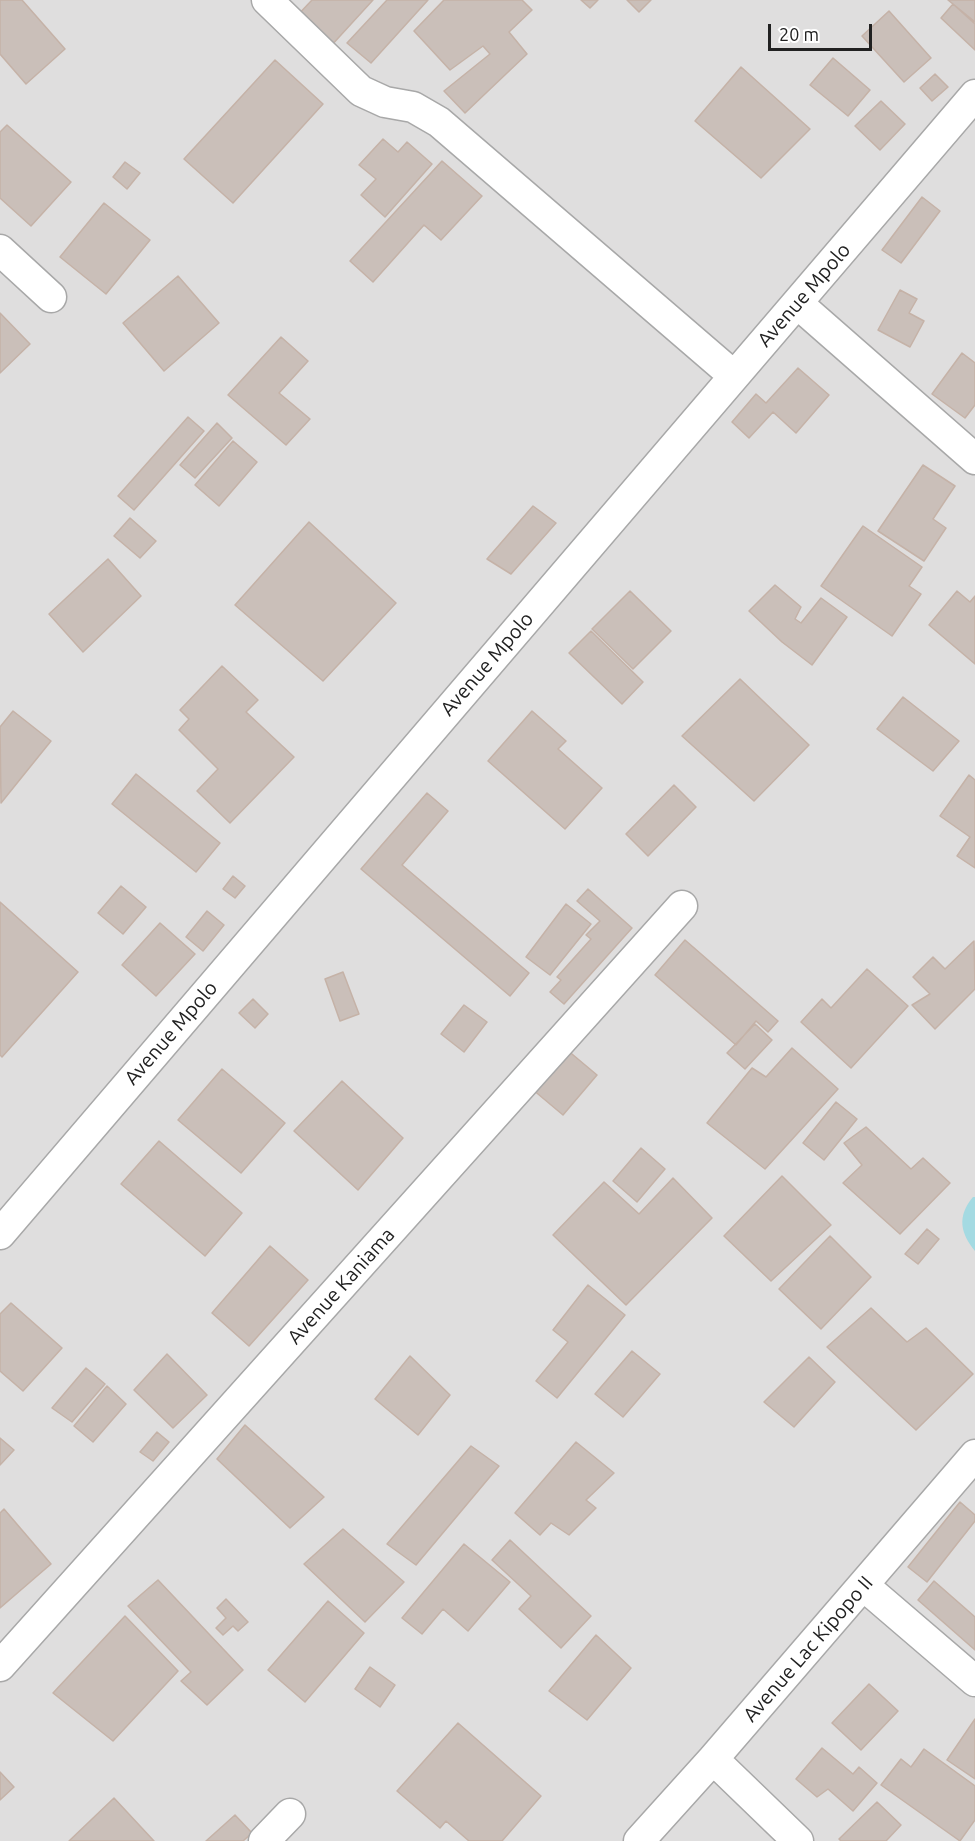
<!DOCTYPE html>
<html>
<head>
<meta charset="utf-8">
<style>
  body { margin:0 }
  #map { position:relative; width:975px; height:1841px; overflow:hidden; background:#f2ede7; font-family:Ubuntu,sans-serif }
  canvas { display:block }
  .scale { position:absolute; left:768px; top:24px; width:104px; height:27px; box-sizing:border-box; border:3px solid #212121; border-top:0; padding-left:8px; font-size:18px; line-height:21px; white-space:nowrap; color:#212121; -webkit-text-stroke:4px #fff; paint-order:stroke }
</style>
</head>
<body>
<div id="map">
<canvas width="975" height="1841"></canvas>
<div class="scale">20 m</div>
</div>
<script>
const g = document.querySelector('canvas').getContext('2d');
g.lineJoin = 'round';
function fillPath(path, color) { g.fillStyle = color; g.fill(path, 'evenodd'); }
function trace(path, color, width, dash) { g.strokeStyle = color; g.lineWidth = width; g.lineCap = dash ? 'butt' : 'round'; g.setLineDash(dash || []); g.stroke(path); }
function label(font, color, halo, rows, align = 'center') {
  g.font = font + ' Ubuntu,sans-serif'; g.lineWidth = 6; g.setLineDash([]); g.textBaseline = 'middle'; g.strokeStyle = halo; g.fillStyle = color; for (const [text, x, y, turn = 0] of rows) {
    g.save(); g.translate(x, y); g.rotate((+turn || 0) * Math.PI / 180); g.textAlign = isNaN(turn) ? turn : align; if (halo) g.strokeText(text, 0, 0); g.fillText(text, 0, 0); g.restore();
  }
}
fillPath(new Path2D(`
  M0,0H975V1841H0Z`), '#dfdede');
fillPath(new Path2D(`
  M973,1197H975V1251C960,1233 957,1216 973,1197Z`), '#a4dae2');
const building = new Path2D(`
  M0,0H22L65,49L26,84L0,54Z
  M312,0H373L330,47L295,18Z
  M387,0H428L371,63L347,43Z
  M444,0H522L532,10L509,32L527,54L465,113L444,91L490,54L483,46L450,70L414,31Z
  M581,0H598L590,8Z
  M627,0H651L639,12Z
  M948,0H975V22Z
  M953,4L975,24V50L941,18Z
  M889,11L931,58L904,82L862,36Z
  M833,58L870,90L848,116L810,85Z
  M275,60L323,104L233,203L184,159Z
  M741,67L810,129L761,178L695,121Z
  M935,74L948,87L932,101L920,88Z
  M881,101L905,124L880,150L855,126Z
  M7,125L71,182L31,226L0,198V132Z
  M383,139L398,152L407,142L432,164L385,217L361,195L376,179L359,165Z
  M442,161L482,196L441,240L424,225L373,282L350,261Z
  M125,162L140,173L127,189L113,177Z
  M922,197L940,211L901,263L882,250Z
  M104,203L150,240L106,294L60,257Z
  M178,276L219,323L164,371L123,323Z
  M900,290L917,299L909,313L924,321L910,347L878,330Z
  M0,313L30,344L0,373Z
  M281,337L308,361L279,393L310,419L286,445L228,395Z
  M962,353L975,363V405L965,418L932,394Z
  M798,368L829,395L796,433L773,412L749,438L732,422L756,394L766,403Z
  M188,417L204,431L134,510L118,496Z
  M217,423L232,438L195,478L180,465Z
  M233,441L257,462L219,506L195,485Z
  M923,465L955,486L933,519L946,528L924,561L878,531Z
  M533,506L556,523L511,574L487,559Z
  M130,518L156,541L140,558L114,536Z
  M309,522L396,603L323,681L235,605Z
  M863,526L922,567L909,586L921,594L892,636L821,586Z
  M108,559L141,596L83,652L49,614Z
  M775,585L801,607L795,619L801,623L821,598L847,617L812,665L782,642L749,611Z
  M630,591L671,631L633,669L592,629Z
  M957,591L970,602L975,596V664L929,625Z
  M591,631L643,682L622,704L569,653Z
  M222,666L258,700L246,712L294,757L230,823L197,791L218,769L179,730L189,719L180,710Z
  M740,679L809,745L754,801L682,736Z
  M903,697L959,741L933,771L877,729Z
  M13,711L51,741L1,803L0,727Z
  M532,711L566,741L558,749L602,788L565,829L488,761Z
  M136,774L220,843L196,872L112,804Z
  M969,775L975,780V868L957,856L970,837L940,816Z
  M674,785L696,807L648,856L626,834Z
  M427,793L448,811L402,865L529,973L510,996L361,869Z
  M233,876L245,886L235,898L223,889Z
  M121,886L146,907L123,934L98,913Z
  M588,889L632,928L564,1004L550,992L561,980L557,977L591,939L586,935L600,921L577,901Z
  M0,902L78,972L2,1057L0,1055Z
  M566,904L591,924L550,975L526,957Z
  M207,911L224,925L203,951L186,937Z
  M160,923L195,954L156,996L122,965Z
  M685,940L778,1021L768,1032L756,1021L736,1045L655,975Z
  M974,941L975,989L935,1029L912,1005L930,994L913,977L933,957L945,969Z
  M867,969L908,1006L851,1068L801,1022L822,999L831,1008Z
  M343,972L359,1014L340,1021L325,979Z
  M253,999L268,1014L255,1028L239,1013Z
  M464,1005L487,1022L464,1052L441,1034Z
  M755,1024L772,1040L745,1069L727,1053Z
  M792,1048L838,1089L765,1169L707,1123L752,1068L766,1077Z
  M566,1049L597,1075L563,1115L532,1089Z
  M222,1069L285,1123L241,1173L178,1120Z
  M342,1081L403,1138L358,1190L294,1131Z
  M836,1102L857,1119L824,1160L803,1143Z
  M866,1127L911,1169L923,1158L950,1183L900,1234L843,1183L862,1165L844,1143Z
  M159,1141L242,1213L205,1256L121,1184Z
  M641,1148L665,1169L637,1202L613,1181Z
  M782,1176L831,1225L771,1281L724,1236Z
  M673,1178L712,1218L626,1305L553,1235L604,1182L639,1214Z
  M927,1229L939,1239L918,1264L905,1254Z
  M830,1236L871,1277L821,1329L779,1289Z
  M270,1246L308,1280L249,1346L212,1313Z
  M588,1285L625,1315L557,1398L536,1381L568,1342L553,1330Z
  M11,1303L62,1348L23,1391L0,1371V1314Z
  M871,1308L907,1342L926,1328L973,1374L916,1430L827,1347Z
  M632,1351L660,1374L623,1417L595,1394Z
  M167,1354L207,1395L173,1428L134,1390Z
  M410,1356L450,1395L418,1435L375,1399Z
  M809,1357L835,1382L794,1427L764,1402Z
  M86,1368L105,1384L72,1422L52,1408Z
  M107,1386L126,1404L93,1442L74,1426Z
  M245,1425L324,1497L290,1528L217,1459Z
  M157,1432L169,1442L153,1461L140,1452Z
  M0,1438L14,1450L0,1465Z
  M576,1442L614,1473L586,1500L596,1508L569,1535L551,1523L540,1535L515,1513Z
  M471,1446L499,1466L416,1565L387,1544Z
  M960,1502L975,1515V1521L927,1582L908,1567Z
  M4,1509L51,1564L0,1608V1513Z
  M343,1529L404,1582L365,1622L304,1564Z
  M510,1540L591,1616L561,1648L519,1609L531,1596L492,1560Z
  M464,1544L510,1582L468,1631L443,1609L422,1634L402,1618Z
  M158,1580L243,1670L207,1705L181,1681L191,1672L128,1606Z
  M934,1581L975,1617V1650L918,1600Z
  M226,1599L248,1622L238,1631L233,1626L223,1635L216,1628L226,1618L217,1608Z
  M328,1601L364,1633L305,1702L268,1670Z
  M125,1616L178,1671L113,1741L53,1693Z
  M596,1635L631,1668L587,1720L549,1691Z
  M370,1667L395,1685L380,1707L355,1689Z
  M869,1684L898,1711L861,1750L832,1723Z
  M975,1719V1779L947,1760Z
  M458,1723L541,1796L502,1841H469L446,1821L440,1828L397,1791Z
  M822,1748L853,1774L859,1767L877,1783L853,1811L828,1789L817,1797L796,1779Z
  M924,1749L975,1786V1820L960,1841L881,1785L901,1759L911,1767Z
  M0,1772L14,1787L0,1800Z
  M114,1798L154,1841H69Z
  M877,1802L901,1825L886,1841H841L839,1839Z
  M235,1815L252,1833L243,1841H206Z`);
fillPath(building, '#cabfb9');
trace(building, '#c5b2a7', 1.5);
const street = new Path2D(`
  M267,0L361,91L385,102L413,107L439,122L734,376
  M0,250L51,297
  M797,303L975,459
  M0,1234L975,95
  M863,1585L975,1681
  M0,1666L682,906
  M713,1759L798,1841
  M264,1841L290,1814
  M639,1841L713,1759L975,1455`);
trace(street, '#a8a8a8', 33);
trace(street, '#fff', 30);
label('20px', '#212121', '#fff', [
  ["Avenue Mpolo",804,295,-49],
  ["Avenue Mpolo",487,664,-49],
  ["Avenue Mpolo",171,1033,-49],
  ["Avenue Kaniama",341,1286,-48],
  ["Avenue Lac Kipopo II",808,1649,-49]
]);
</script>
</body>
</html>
